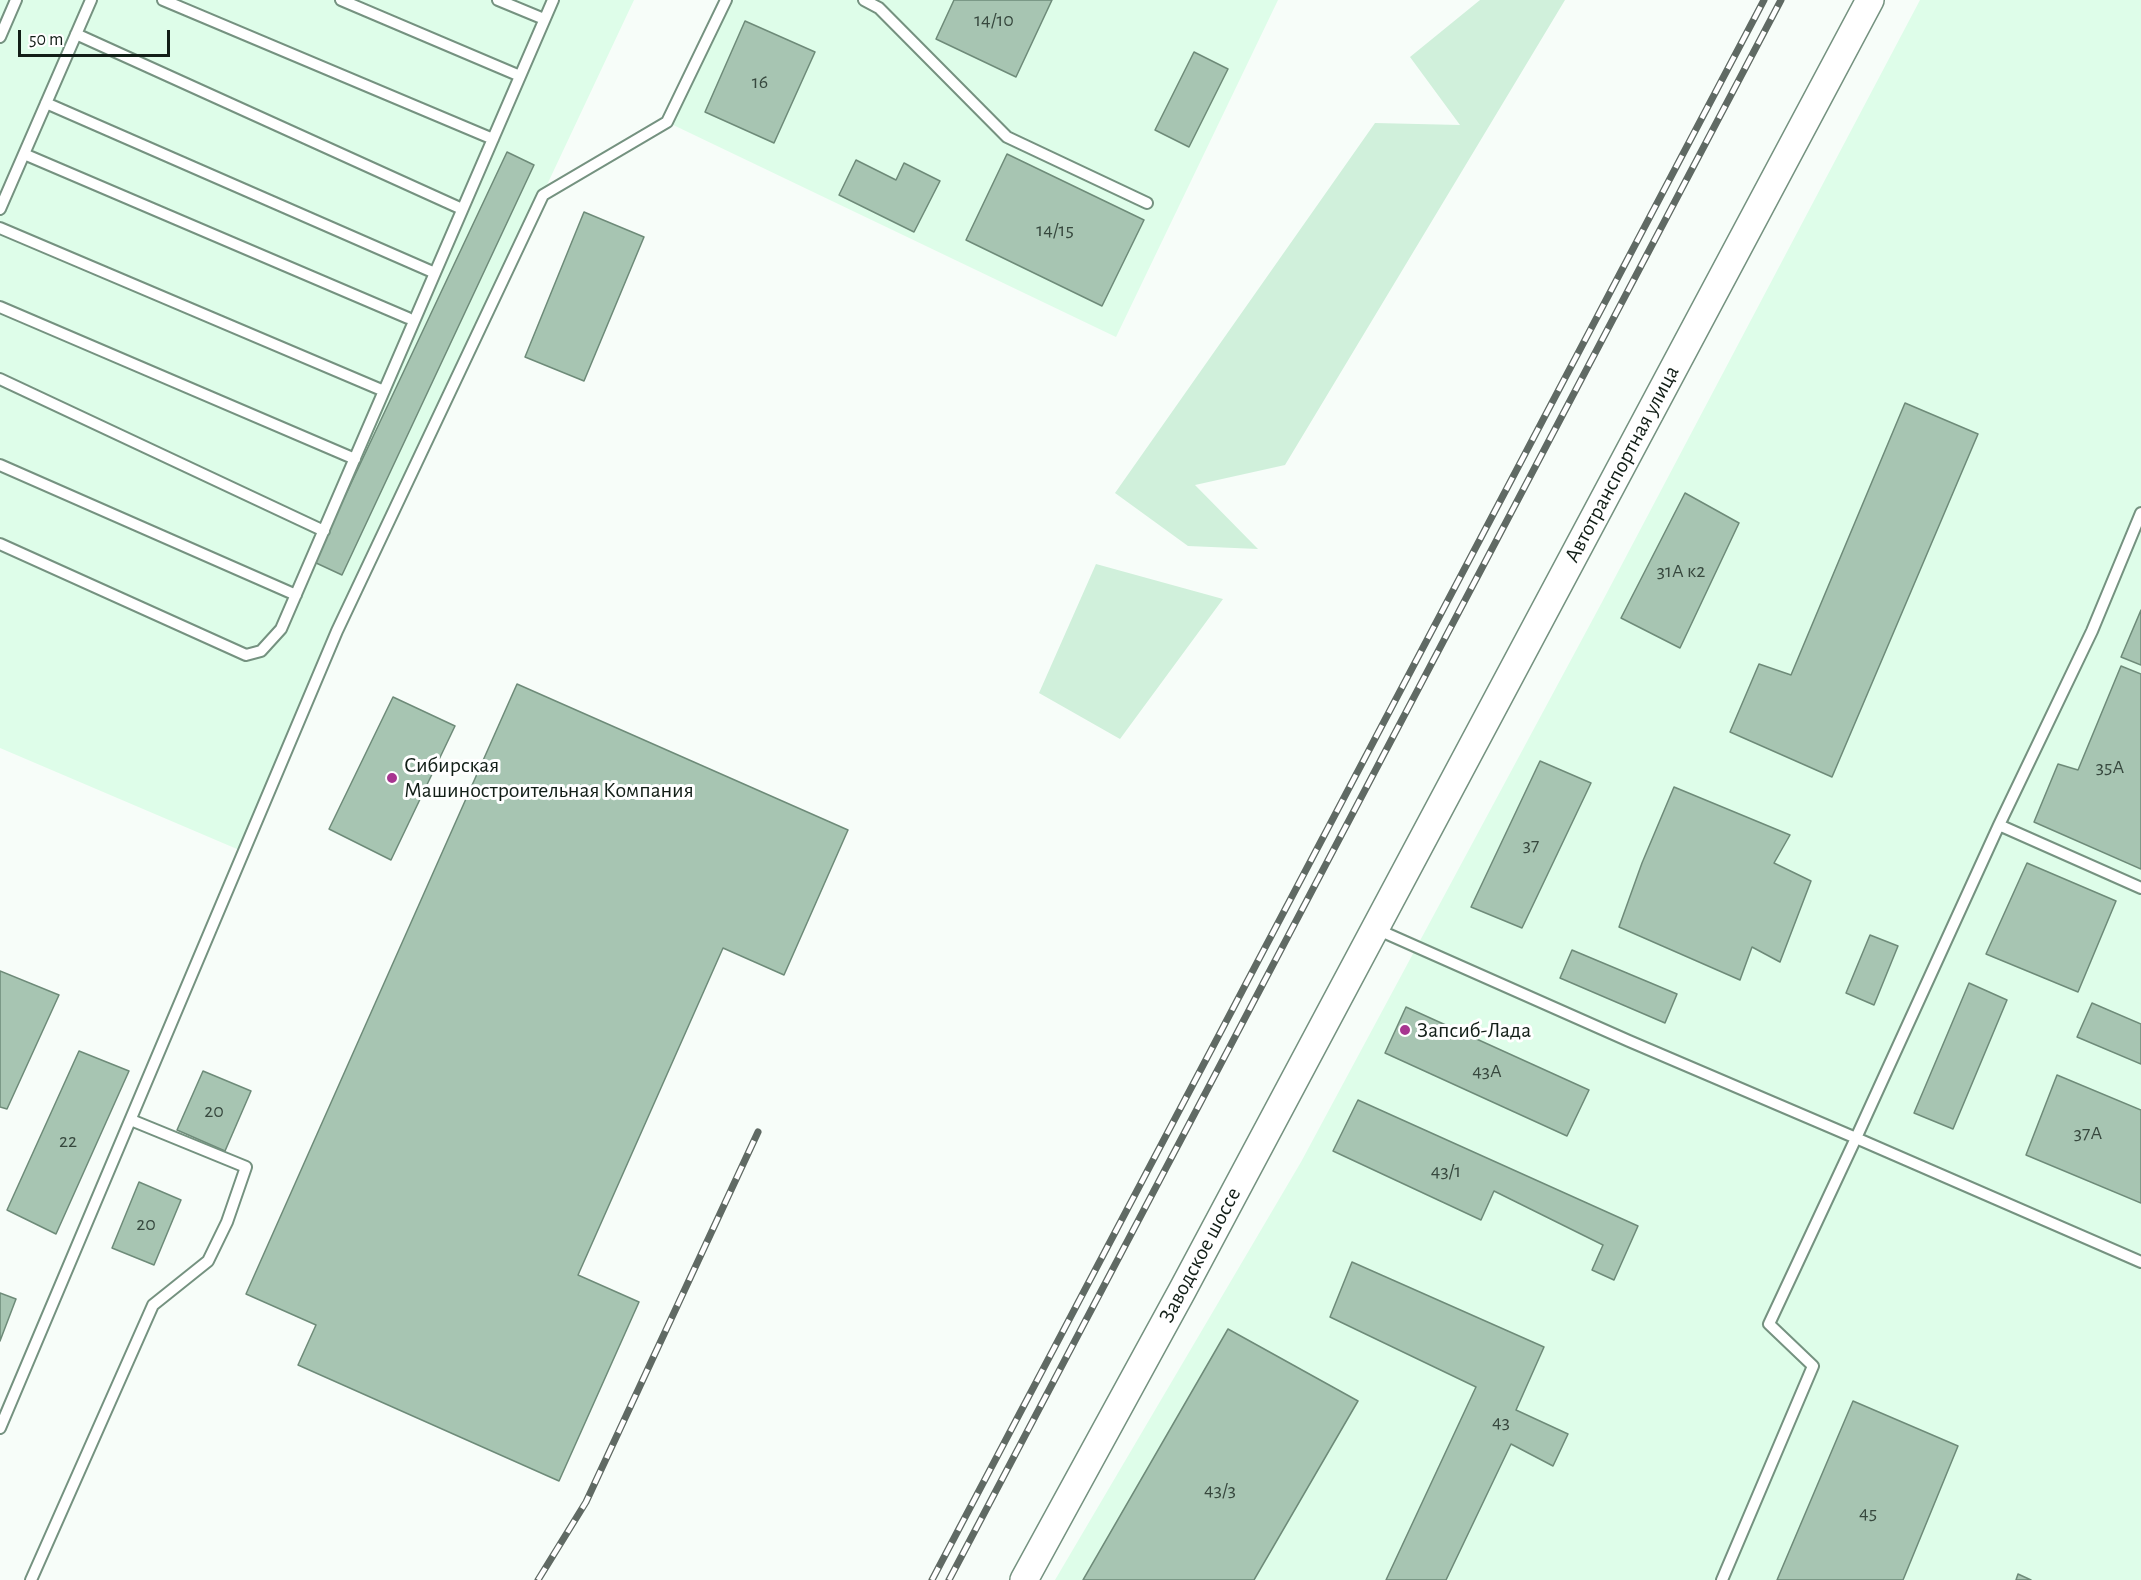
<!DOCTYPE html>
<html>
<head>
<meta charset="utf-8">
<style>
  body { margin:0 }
  #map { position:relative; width:2141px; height:1580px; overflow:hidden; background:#f7fdf9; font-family:"Alegreya Sans",sans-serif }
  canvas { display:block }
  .scale { position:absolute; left:18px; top:30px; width:152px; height:27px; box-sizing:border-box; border:3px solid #121e17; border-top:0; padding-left:8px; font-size:18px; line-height:21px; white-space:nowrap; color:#121e17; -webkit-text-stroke:4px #fff; paint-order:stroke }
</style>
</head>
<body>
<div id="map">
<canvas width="2141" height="1580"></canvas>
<div class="scale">50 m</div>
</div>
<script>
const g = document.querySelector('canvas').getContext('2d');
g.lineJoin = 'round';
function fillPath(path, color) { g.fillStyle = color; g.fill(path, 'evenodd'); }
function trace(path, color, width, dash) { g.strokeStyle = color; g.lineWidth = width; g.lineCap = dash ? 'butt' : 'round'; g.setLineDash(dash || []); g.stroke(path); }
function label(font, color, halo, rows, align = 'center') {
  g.font = font + ' "Alegreya Sans",sans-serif'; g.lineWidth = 6; g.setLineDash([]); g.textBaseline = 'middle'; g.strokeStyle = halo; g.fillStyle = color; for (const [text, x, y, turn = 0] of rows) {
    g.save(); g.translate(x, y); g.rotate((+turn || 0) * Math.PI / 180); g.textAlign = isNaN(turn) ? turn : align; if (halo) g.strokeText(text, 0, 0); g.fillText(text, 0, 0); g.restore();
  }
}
fillPath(new Path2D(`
  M0,0H634L337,631L244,852L0,748Z
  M726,0H1278L1116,337L667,122Z
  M1920,0H2141V1580H1055L1301,1162L1601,604Z`), '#defde9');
fillPath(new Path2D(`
  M1480,0H1565L1285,465L1195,485L1258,549L1188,546L1115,493L1375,123L1460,125L1410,57Z
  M1096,564L1223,599L1120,739L1039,693Z`), '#d0f0db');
const building = new Path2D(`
  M954,0H1052L1016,77L936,39Z
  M745,21L815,52L774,143L705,112Z
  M1194,52L1228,69L1189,147L1155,130Z
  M507,152L534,165L342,575L314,562Z
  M1007,154L1144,220L1102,306L966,240Z
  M856,160L896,180L904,163L940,181L914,232L839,195Z
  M584,212L644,237L584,381L525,357Z
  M1905,403L1978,434L1832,777L1730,732L1759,664L1791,675Z
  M1685,493L1739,523L1680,648L1621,618Z
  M2141,610V665L2121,657Z
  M2121,666L2141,674V869L2034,822L2058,764L2078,770Z
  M517,684L848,830L784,975L723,948L578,1275L639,1302L559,1481L298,1365L316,1325L246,1294Z
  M393,697L455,726L391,860L329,829Z
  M1540,761L1591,783L1522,928L1471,907Z
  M1674,787L1790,835L1774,863L1811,881L1780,962L1752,947L1740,980L1619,927L1642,863Z
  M2027,863L2116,901L2078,992L1986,954Z
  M1870,935L1898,946L1874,1005L1846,993Z
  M1572,950L1677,994L1665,1023L1560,978Z
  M0,971L59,995L7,1109L0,1107Z
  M1969,983L2007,1000L1953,1129L1914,1113Z
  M2092,1003L2141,1024V1064L2077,1037Z
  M1406,1007L1589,1090L1567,1136L1385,1053Z
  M79,1051L129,1071L56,1234L7,1210Z
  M203,1071L251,1091L225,1151L177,1130Z
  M2057,1075L2141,1110V1203L2026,1155Z
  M1358,1100L1638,1226L1614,1280L1592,1270L1603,1245L1494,1191L1481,1220L1333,1151Z
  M139,1182L181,1200L154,1265L112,1248Z
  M1352,1262L1544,1347L1516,1410L1568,1434L1553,1466L1511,1444L1446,1580H1386L1476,1387L1330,1317Z
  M0,1293L16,1299L0,1341Z
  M1228,1329L1358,1401L1254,1580H1083Z
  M1853,1401L1958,1446L1903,1580H1777Z
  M2018,1574L2031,1580H2016Z`);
fillPath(building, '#a7c5b2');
trace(building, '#6e8b79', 1.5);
const service = new Path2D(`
  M163,0L493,139
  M341,0L520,76
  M498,0L544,19
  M864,0L879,8L1007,137L1147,203
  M76,34L462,209
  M0,37L16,0
  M46,103L435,273
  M24,154L408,318
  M0,209L91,0
  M0,228L384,391
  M0,307L355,459
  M0,379L324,531
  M0,465L296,595
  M0,544L246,655L261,651L281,629L553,0
  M1999,825L2141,888
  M1374,928L1629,1041L1856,1138L1999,825L2092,631L2141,513
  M0,1428L337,631L543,195L667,122L726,0
  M31,1580L153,1305L208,1261L227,1222L246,1167L131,1120
  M1722,1580L1813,1366L1769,1324L1856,1138L2141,1262`);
const secondary = new Path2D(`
  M1024,1580L1182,1291L1870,0`);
trace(service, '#759280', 14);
trace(secondary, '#759280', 30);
trace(service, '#fff', 10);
trace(secondary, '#fff', 27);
const rail = new Path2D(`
  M538,1580L586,1502L758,1132
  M932,1580L1764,0
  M949,1580L1781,0`);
trace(rail, '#606a64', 7);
trace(rail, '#fff', 4.5, [14]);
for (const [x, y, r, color] of [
  [392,778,6,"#a73590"],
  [1405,1030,6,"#a73590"]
]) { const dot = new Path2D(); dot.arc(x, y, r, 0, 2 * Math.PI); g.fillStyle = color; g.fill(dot); trace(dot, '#fff', 2); }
label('20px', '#37483e', null, [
  ["14/10",994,20],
  ["16",760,82],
  ["14/15",1055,230],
  ["31А к2",1681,571],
  ["35А",2110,767],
  ["37",1531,845],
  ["43А",1487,1071],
  ["20",214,1111],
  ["37А",2088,1133],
  ["22",68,1141],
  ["43/1",1446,1171],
  ["20",146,1224],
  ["43",1501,1422],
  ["43/3",1220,1490],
  ["45",1868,1513]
]);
label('22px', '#121e17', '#fff', [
  ["Автотранспортная улица",1622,464,-62],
  ["Заводское шоссе",1200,1255,-62]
]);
label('22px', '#121e17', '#fff', [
  ["Сибирская",404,765],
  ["Машиностроительная Компания",404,790],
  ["Запсиб-Лада",1417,1030]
], 'left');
</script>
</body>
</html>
